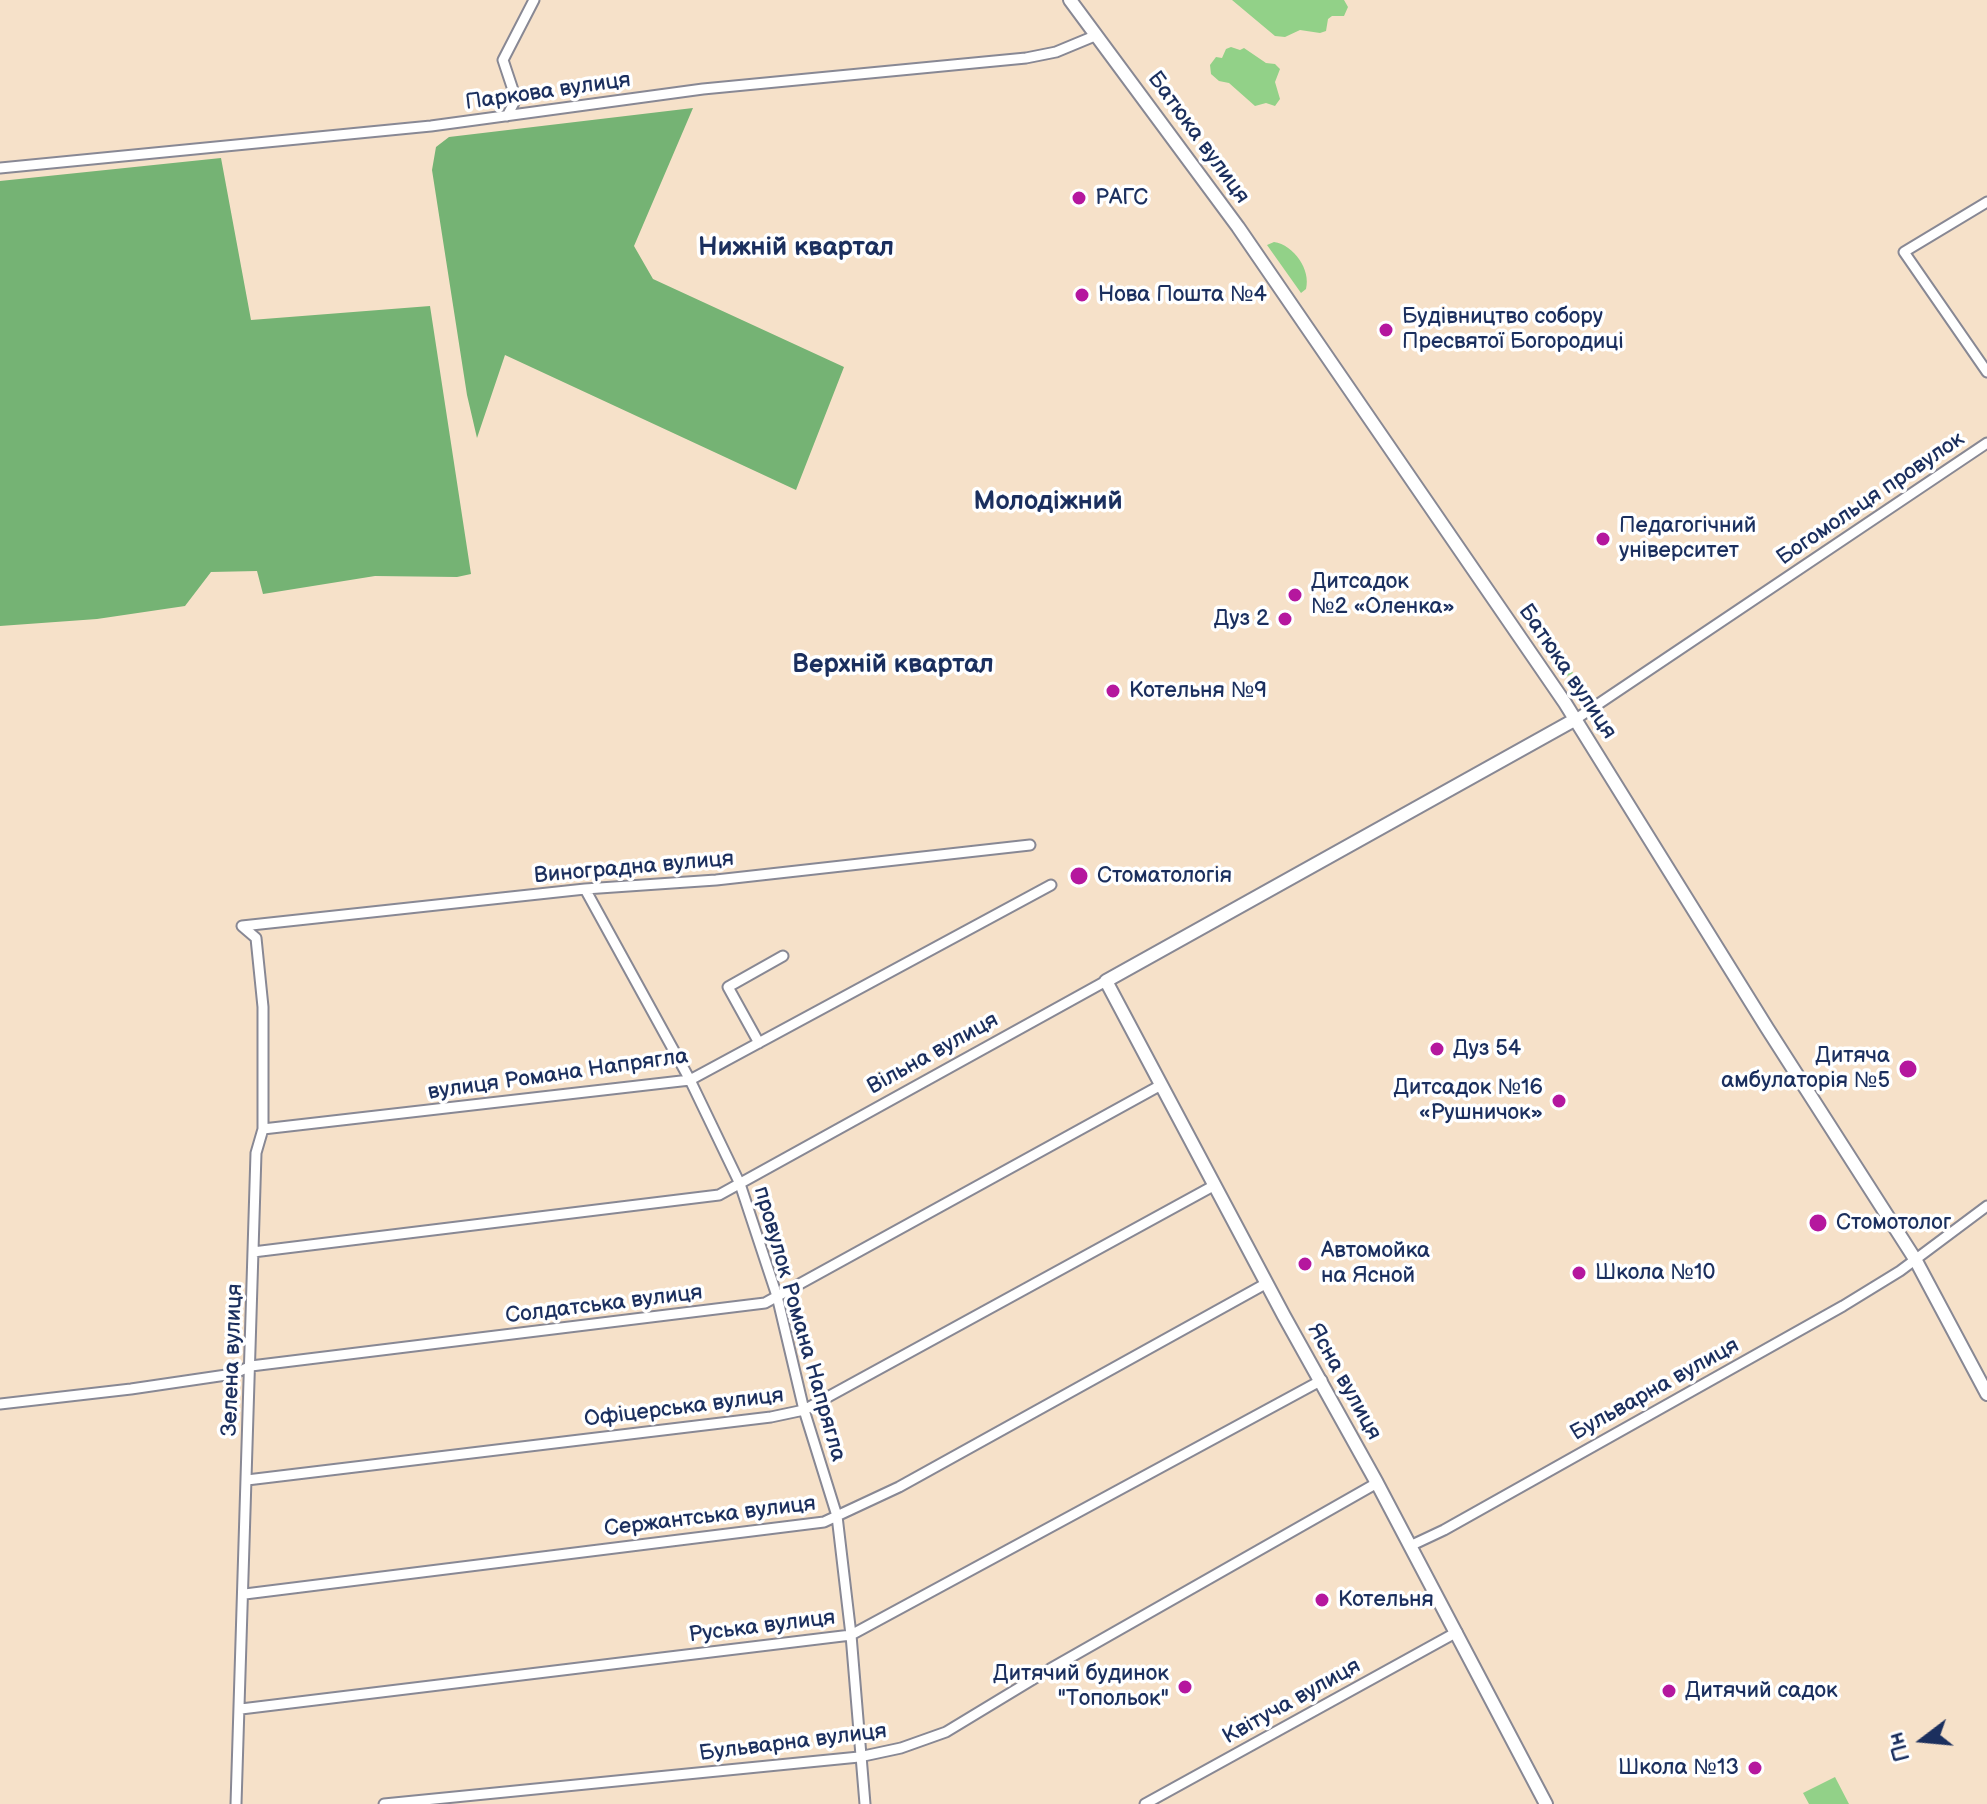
<!DOCTYPE html>
<html>
<head>
<meta charset="utf-8">
<style>
  body { margin:0 }
  #map { position:relative; width:1987px; height:1804px; overflow:hidden; background:#f6e1c9; font-family:"Balsamiq Sans",sans-serif }
  canvas { display:block }
  .north { position:absolute; left:1883px; top:1700px; width:80px; height:80px; -webkit-text-stroke:6px #fff; paint-order:stroke; rotate:254deg; font-size:22px; font-weight:700; line-height:32px; text-align:center; color:#1b2f5e }
  .north::after { content:''; display:block; margin:auto; width:28px; height:36px; background:#1b2f5e; clip-path:polygon(50% 0,100% 100%,50% 72%,0 100%) }
</style>
</head>
<body>
<div id="map">
<canvas width="1987" height="1804"></canvas>
<div class="north">Пн</div>
</div>
<script>
const g = document.querySelector('canvas').getContext('2d');
g.lineJoin = 'round';
function fillPath(path, color) { g.fillStyle = color; g.fill(path, 'evenodd'); }
function trace(path, color, width, dash) { g.strokeStyle = color; g.lineWidth = width; g.lineCap = dash ? 'butt' : 'round'; g.setLineDash(dash || []); g.stroke(path); }
function label(font, color, halo, rows, align = 'center') {
  g.font = font + ' "Balsamiq Sans",sans-serif'; g.lineWidth = 7; g.setLineDash([]); g.textBaseline = 'middle'; g.strokeStyle = halo; g.fillStyle = color; for (const [text, x, y, turn = 0] of rows) {
    g.save(); g.translate(x, y); g.rotate((+turn || 0) * Math.PI / 180); g.textAlign = isNaN(turn) ? turn : align; if (halo) g.strokeText(text, 0, 0); g.fillText(text, 0, 0); g.restore();
  }
}
fillPath(new Path2D(`
  M1232,0H1344L1348,7L1344,16H1332L1328,19L1326,31L1320,33L1300,30L1285,37L1275,36Z
  M1231,47L1240,50L1244,48L1266,63L1275,64L1280,69L1275,82L1280,99L1275,106L1266,103L1255,106L1229,83L1219,81L1211,74L1210,65L1216,57L1222,58L1226,49Z
  M1274,242C1294,245 1311,270 1306,289L1301,293L1267,245Z
  M1540,622L1573,673L1566,677L1533,627Z
  M1835,1777L1849,1804H1809L1803,1793Z`), '#92d188');
fillPath(new Path2D(`
  M693,108L634,246L653,279L844,367L796,490L505,355L477,438L467,395L432,170L436,147L449,137Z
  M221,158L251,320L430,306L471,574L457,577L375,576L263,594L257,571L211,572L185,606L97,619L0,626V181Z`), '#75b374');
const minor = new Path2D(`
  M507,116L516,99L503,60L534,0
  M0,168L431,126L703,89L1026,58L1056,52L1097,35
  M1987,202L1904,252L1987,372
  M1576,719L1987,443
  M585,889L690,1080L740,1184L777,1296L804,1410L837,1516L851,1635L865,1804
  M242,926L585,889L716,880L1030,845
  M759,1043L728,987L783,956
  M263,1129L690,1080L1051,885
  M253,1252L719,1195L1106,981
  M0,1404L131,1389L233,1374L251,1366L765,1303L1161,1085
  M247,1480L771,1417L804,1410L1215,1185
  M1410,1546L1444,1530L1843,1306L1900,1271L1987,1206
  M245,1594L824,1522L899,1487L1267,1283
  M241,1709L851,1635L1322,1380
  M236,1804L256,1153L263,1129V1007L256,938L242,926
  M384,1804L859,1757L901,1748L946,1732L1050,1669L1377,1483
  M1145,1804L1457,1632`);
const tertiary = new Path2D(`
  M1070,0L1238,227L1565,703L1767,1028L1915,1259L1987,1394
  M1546,1804L1377,1483L1284,1316L1106,981L1576,719`);
trace(minor, '#888894', 13);
trace(tertiary, '#888894', 16);
trace(minor, '#fff', 9);
trace(tertiary, '#fff', 12);
for (const [x, y, r, color] of [
  [1079,198,8,"#b5179e"],
  [1082,295,8,"#b5179e"],
  [1386,330,8,"#b5179e"],
  [1603,539,8,"#b5179e"],
  [1295,595,8,"#b5179e"],
  [1285,619,8,"#b5179e"],
  [1113,691,8,"#b5179e"],
  [1079,876,10,"#b5179e"],
  [1437,1049,8,"#b5179e"],
  [1908,1069,10,"#b5179e"],
  [1559,1101,8,"#b5179e"],
  [1818,1223,10,"#b5179e"],
  [1305,1264,8,"#b5179e"],
  [1579,1273,8,"#b5179e"],
  [1322,1600,8,"#b5179e"],
  [1185,1687,8,"#b5179e"],
  [1669,1691,8,"#b5179e"],
  [1755,1768,8,"#b5179e"]
]) { const dot = new Path2D(); dot.arc(x, y, r, 0, 2 * Math.PI); g.fillStyle = color; g.fill(dot); trace(dot, '#fff', 3); }
label('22px', '#1b2f5e', '#fff', [
  ["Паркова вулиця",548,92,-8],
  ["Батюка вулиця",1198,138,54],
  ["Богомольця провулок",1871,499,-34],
  ["Батюка вулиця",1567,672,56],
  ["Виноградна вулиця",634,868,-5],
  ["Вільна вулиця",933,1054,-29],
  ["вулиця Романа Напрягла",558,1075,-8],
  ["Солдатська вулиця",604,1305,-7],
  ["провулок Романа Напрягла",799,1324,74],
  ["Зелена вулиця",233,1360,-88],
  ["Ясна вулиця",1344,1382,61],
  ["Бульварна вулиця",1655,1390,-29],
  ["Офіцерська вулиця",684,1408,-7],
  ["Сержантська вулиця",710,1517,-7],
  ["Руська вулиця",762,1627,-7],
  ["Квітуча вулиця",1292,1702,-29],
  ["Бульварна вулиця",793,1743,-7]
]);
label('22px', '#1b2f5e', '#fff', [
  ["РАГС",1095,198],
  ["Нова Пошта №4",1098,295],
  ["Будівництво собору",1402,317],
  ["Пресвятої Богородиці",1402,342],
  ["Педагогічний",1619,526],
  ["університет",1619,551],
  ["Дитсадок",1311,582],
  ["№2 «Оленка»",1311,607],
  ["Дуз 2",1269,619,"right"],
  ["Котельня №9",1129,691],
  ["Стоматологія",1097,876],
  ["Дуз 54",1453,1049],
  ["Дитяча",1890,1056,"right"],
  ["амбулаторія №5",1890,1081,"right"],
  ["Дитсадок №16",1543,1088,"right"],
  ["«Рушничок»",1543,1113,"right"],
  ["Стомотолог",1836,1223],
  ["Автомойка",1321,1251],
  ["на Ясной",1321,1276],
  ["Школа №10",1595,1273],
  ["Котельня",1338,1600],
  ["Дитячий будинок",1169,1674,"right"],
  ["\"Топольок\"",1169,1699,"right"],
  ["Дитячий садок",1685,1691],
  ["Школа №13",1739,1768,"right"]
], 'left');
label('bold 26px', '#1b2f5e', '#fff', [
  ["Нижній квартал",796,248],
  ["Молодіжний",1048,502],
  ["Верхній квартал",893,665]
]);
</script>
</body>
</html>
